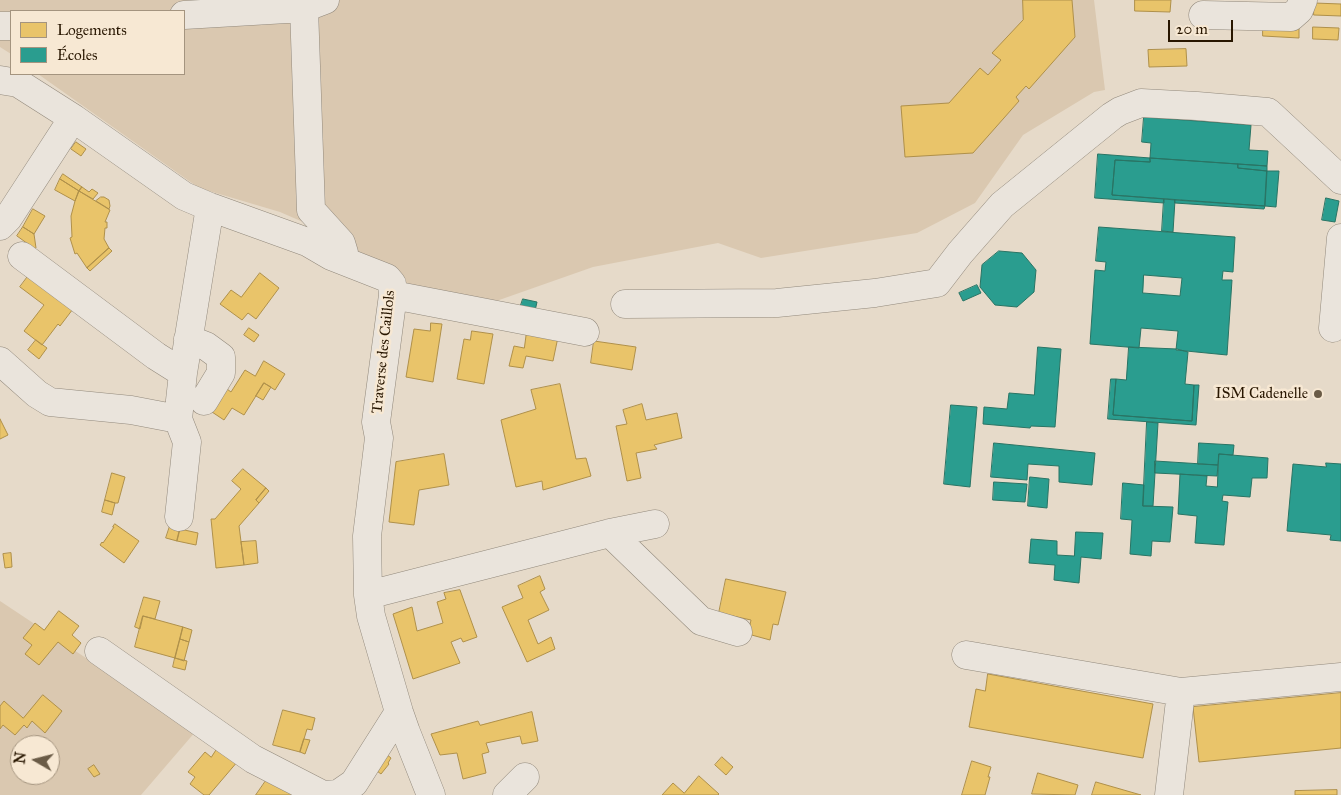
<!DOCTYPE html>
<html>
<head>
<meta charset="utf-8">
<style>
  body { margin:0 }
  #map { position:relative; width:1341px; height:795px; overflow:hidden; background:#e6dac9; font-family:"IM FELL Great Primer",serif }
  canvas { display:block }
  .legend { position:absolute; left:10px; top:10px; width:175px; height:65px; box-sizing:border-box; background:#f7e8d3; border:1px solid #a4947f; margin:0; padding:6px 9px; list-style:none; font-size:15px; color:#281600 }
  .legend li { display:flex; align-items:center; gap:10px; height:25px }
  .legend b { width:25px; border:1px solid #a4947f }
  .north { position:absolute; left:10px; top:735px; width:50px; height:50px; box-sizing:border-box; background:#f7e8d3; border:1px solid #a4947f; border-radius:50%; rotate:278deg; font-size:14px; font-weight:700; line-height:20px; text-align:center; color:#281600 }
  .north::after { content:''; display:block; margin:auto; width:18px; height:22px; background:#6a5b46; clip-path:polygon(50% 0,100% 100%,50% 72%,0 100%) }
  .scale { position:absolute; left:1168px; top:20px; width:65px; height:22px; box-sizing:border-box; border:2px solid #281600; border-top:0; padding-left:6px; font-size:15px; line-height:18px; white-space:nowrap; color:#281600; -webkit-text-stroke:4px #f7e8d3; paint-order:stroke }
</style>
</head>
<body>
<div id="map">
<canvas width="1341" height="795"></canvas>
<ul class="legend">
<li><b style="height:14px;background:#e9c46a"></b>Logements</li>
<li><b style="height:14px;background:#2a9d8f"></b>Écoles</li>
</ul>
<div class="north">N</div>
<div class="scale">20 m</div>
</div>
<script>
const g = document.querySelector('canvas').getContext('2d');
g.lineJoin = 'round';
function fillPath(path, color) { g.fillStyle = color; g.fill(path, 'evenodd'); }
function trace(path, color, width, dash) { g.strokeStyle = color; g.lineWidth = width; g.lineCap = dash ? 'butt' : 'round'; g.setLineDash(dash || []); g.stroke(path); }
function label(font, color, halo, rows, align = 'center') {
  g.font = font + ' "IM FELL Great Primer",serif'; g.lineWidth = 5; g.setLineDash([]); g.textBaseline = 'middle'; g.strokeStyle = halo; g.fillStyle = color; for (const [text, x, y, turn = 0] of rows) {
    g.save(); g.translate(x, y); g.rotate((+turn || 0) * Math.PI / 180); g.textAlign = isNaN(turn) ? turn : align; if (halo) g.strokeText(text, 0, 0); g.fillText(text, 0, 0); g.restore();
  }
}
fillPath(new Path2D(`
  M0,0H1094L1105,90L1094,92L1023,135L975,203L917,233L761,258L718,243L593,267L485,305L400,288L344,253L310,225L280,212L199,188L38,74H184V11H11V54L0,47Z
  M0,601L196,731L141,795H0ZM20,745H50V775H20Z`), '#dac8b0');
const homes = new Path2D(`
  M1023,0H1072L1075,37L1029,89L1026,86L1016,97L1019,101L973,153L905,157L901,106L949,103L980,68L988,75L1001,60L992,53L1023,20Z
  M1135,0H1171L1170,12L1135,11Z
  M1314,3L1341,4V16L1314,15Z
  M1263,25L1299,26V38L1263,36Z
  M1313,27L1339,28L1338,40L1313,39Z
  M1186,49L1187,66L1149,67L1148,50Z
  M76,142L86,149L81,156L71,149Z
  M63,174L82,187L79,191L60,179Z
  M60,179L79,191L75,201L55,190Z
  M82,187L89,192L92,189L98,193L93,199L79,191Z
  M79,191L110,210L105,222H107V228H105L104,239L109,248L87,268L77,253L75,254L70,238L72,237L71,216L75,201Z
  M101,197H104L109,200L110,206L109,209L96,201Z
  M33,209L45,216L34,234L23,227Z
  M23,227L34,234L36,248L35,249L17,236Z
  M109,248L112,251L90,271L87,268Z
  M32,271L76,305L60,326L58,324L42,345L24,331L44,305L20,287Z
  M260,273L279,288L256,319L248,313L242,320L220,304L231,290L241,297Z
  M431,323L442,324L433,382L406,377L414,329L430,331Z
  M249,328L259,335L254,342L244,335Z
  M472,331L493,334L484,384L457,379L464,339L470,340Z
  M527,331L558,337L553,361L526,356L523,368L509,366L514,346L524,348Z
  M36,340L47,348L39,359L28,350Z
  M594,341L636,347L632,370L591,363Z
  M264,361L285,374L275,390L264,383L244,415L232,408L224,420L209,410L223,386L231,392L245,370L255,376Z
  M264,383L271,387L263,400L256,396Z
  M560,384L576,459L586,458L591,476L543,490L542,481L516,487L501,420L536,409L531,390Z
  M642,404L646,420L677,413L682,438L654,445L657,449L636,453L641,478L627,481L616,426L627,424L623,410Z
  M0,419L8,435L0,439Z
  M444,454L449,485L419,490L414,525L389,522L396,462Z
  M243,469L266,488L256,500L259,503L239,526L244,565L216,568L211,519H215L241,489L232,481Z
  M112,473L125,477L118,503H115L105,500Z
  M266,488L269,491L259,503L256,500Z
  M105,500L115,503L112,515L102,512Z
  M115,524L139,541L124,563L100,545L102,542L103,543L114,527H113Z
  M170,526L180,529L177,541L166,538Z
  M180,529L198,533L196,545L177,541Z
  M256,541L258,563L244,565L241,542Z
  M11,553L12,567L5,568L3,554Z
  M540,576L545,589L540,592L549,610L528,620L538,644L551,637L555,649L527,662L502,607L523,598L518,586Z
  M726,579L786,592L778,625L773,624L770,640L748,634L751,620L719,613Z
  M460,590L477,637L463,642L461,638L451,642L460,663L413,679L393,614L412,607L417,631L443,623L437,602L446,599L444,593Z
  M144,597L160,601L155,619L143,616L140,629L135,627Z
  M59,611L79,626L72,635L81,643L73,654L58,642L39,665L25,654L32,645L23,638L35,623L44,630Z
  M143,616L183,627L175,658L135,647Z
  M183,627L192,630L189,642L180,639Z
  M180,639L189,642L184,661L175,658Z
  M175,658L187,661L185,670L173,667Z
  M988,674L1153,704L1143,758L969,727L976,689L985,691Z
  M1341,693V748L1199,762L1193,707Z
  M43,695L62,711L45,733L32,721L27,728L24,725L15,735L3,725L0,729V706L4,701L23,718Z
  M283,710L315,718L312,730L307,729L300,752L273,745Z
  M532,712L538,741L522,744L520,736L486,743L489,752L482,754L486,773L463,779L457,753L440,755L431,734L478,721L480,725Z
  M304,739L310,740L305,754L300,752Z
  M219,746L238,761L209,795H204L190,784L195,777L188,772L205,752L211,757Z
  M386,754L391,758L388,763L389,764L381,774L373,768Z
  M722,757L733,767L726,775L715,765Z
  M972,761L991,767L988,777H990L985,795H962Z
  M94,765L100,774L94,777L88,769Z
  M272,772L300,795H256Z
  M1038,773L1078,785L1075,795L1032,794Z
  M699,776L719,794L718,795H662L673,783L684,793Z
  M1096,782L1141,795H1092Z
  M1337,790V795H1295V791Z`);
fillPath(homes, '#e9c46a');
trace(homes, '#af904a', 1);
const schools = new Path2D(`
  M1144,117L1251,125L1249,150L1268,151L1267,166L1150,158L1151,143L1142,142Z
  M1098,154L1150,158V162L1115,160L1112,195L1164,199V203L1095,198Z
  M1150,158L1238,164V168L1267,171L1265,206L1112,195L1115,160L1150,162Z
  M1238,164L1267,166V171L1238,168Z
  M1267,171H1279L1276,207L1265,206Z
  M1326,198L1339,201L1335,222L1322,220Z
  M1164,199L1175,200L1173,232L1162,231Z
  M1175,200L1265,206L1264,209L1175,203Z
  M1099,227L1235,237L1233,272L1223,271L1222,280H1232L1227,355L1176,350L1178,331L1141,328L1139,348L1090,344L1095,270L1105,271L1106,262L1096,261ZM1144,275L1182,278L1180,296L1143,293Z
  M999,251L1022,253L1036,270L1034,292L1017,307L995,305L980,287L982,265Z
  M977,285L981,293L963,301L959,293Z
  M523,299L537,302L535,311L520,308Z
  M1038,347L1061,349L1055,427L1031,426L1030,428L983,424L984,407L1007,409L1009,393L1034,395Z
  M1129,347L1177,349L1188,352L1185,384L1194,385L1192,421L1113,415L1116,379L1126,380Z
  M1111,379H1116L1113,415L1192,421L1194,385H1199L1196,425L1108,419Z
  M951,405L977,407L970,487L944,484Z
  M1147,422L1158,423L1153,506H1143Z
  M994,443L1095,453L1092,485L1059,482V466L1028,464L1027,480L991,477Z
  M1199,443L1234,445L1233,455L1219,454L1218,465L1198,464Z
  M1219,454L1268,458L1267,478H1252L1250,497L1223,495L1222,501L1228,502L1224,545L1195,543L1197,516L1178,514L1180,474L1207,476L1206,486L1217,487Z
  M1155,461L1218,465L1217,476L1155,473Z
  M1326,463L1341,464V541L1330,540L1331,535L1287,531L1293,464L1326,467Z
  M1030,477L1049,479L1047,508L1028,506Z
  M994,482L1027,484L1025,502L993,500Z
  M1123,483L1144,485L1143,506L1173,507L1170,542L1152,541L1151,556L1130,554L1132,520L1121,519Z
  M1076,532L1103,533L1101,559L1081,557L1079,583L1054,580L1055,565L1029,563L1031,539L1057,541V555L1074,556Z`);
fillPath(schools, '#2a9d8f');
trace(schools, '#297464', 1);
const minor = new Path2D(`
  M325,0L304,8L311,210L341,243L344,253L342,260
  M184,15L304,8
  M1203,15L1291,17L1299,10L1303,0
  M0,26H11
  M0,80L18,83L73,118L184,196L210,207L307,242L331,256L387,278L392,284L393,295L376,422L379,438L367,536L368,595L371,616L399,712L406,732L431,795
  M0,226L8,218L73,118
  M22,256L156,356L183,373
  M393,295L585,332
  M625,304L777,303L875,293L937,283L960,253L1002,205L1112,116L1120,111L1141,103L1197,106L1268,112L1341,180
  M1333,328L1341,238
  M188,339L206,346L221,357V373L204,401
  M0,361L37,394L50,402L131,410L178,419
  M179,517L187,442L178,419L183,373L210,207
  M610,533L701,621L738,632
  M368,595L610,533L655,524
  M99,651L253,759L323,795L338,794L354,783L399,712
  M966,655L1181,692L1341,677
  M507,795L525,777
  M1169,795L1181,692`);
trace(minor, '#92897c', 29);
trace(minor, '#eae4dc', 28);
for (const [x, y, r, color] of [
  [1318,394,5,"#6a5b46"]
]) { const dot = new Path2D(); dot.arc(x, y, r, 0, 2 * Math.PI); g.fillStyle = color; g.fill(dot); trace(dot, '#f7e8d3', 2); }
label('15px', '#281600', '#f7e8d3', [
  ["Traverse des Caillols",384,352,-84]
]);
label('15px', '#281600', '#f7e8d3', [
  ["ISM Cadenelle",1308,394]
], 'right');
</script>
</body>
</html>
